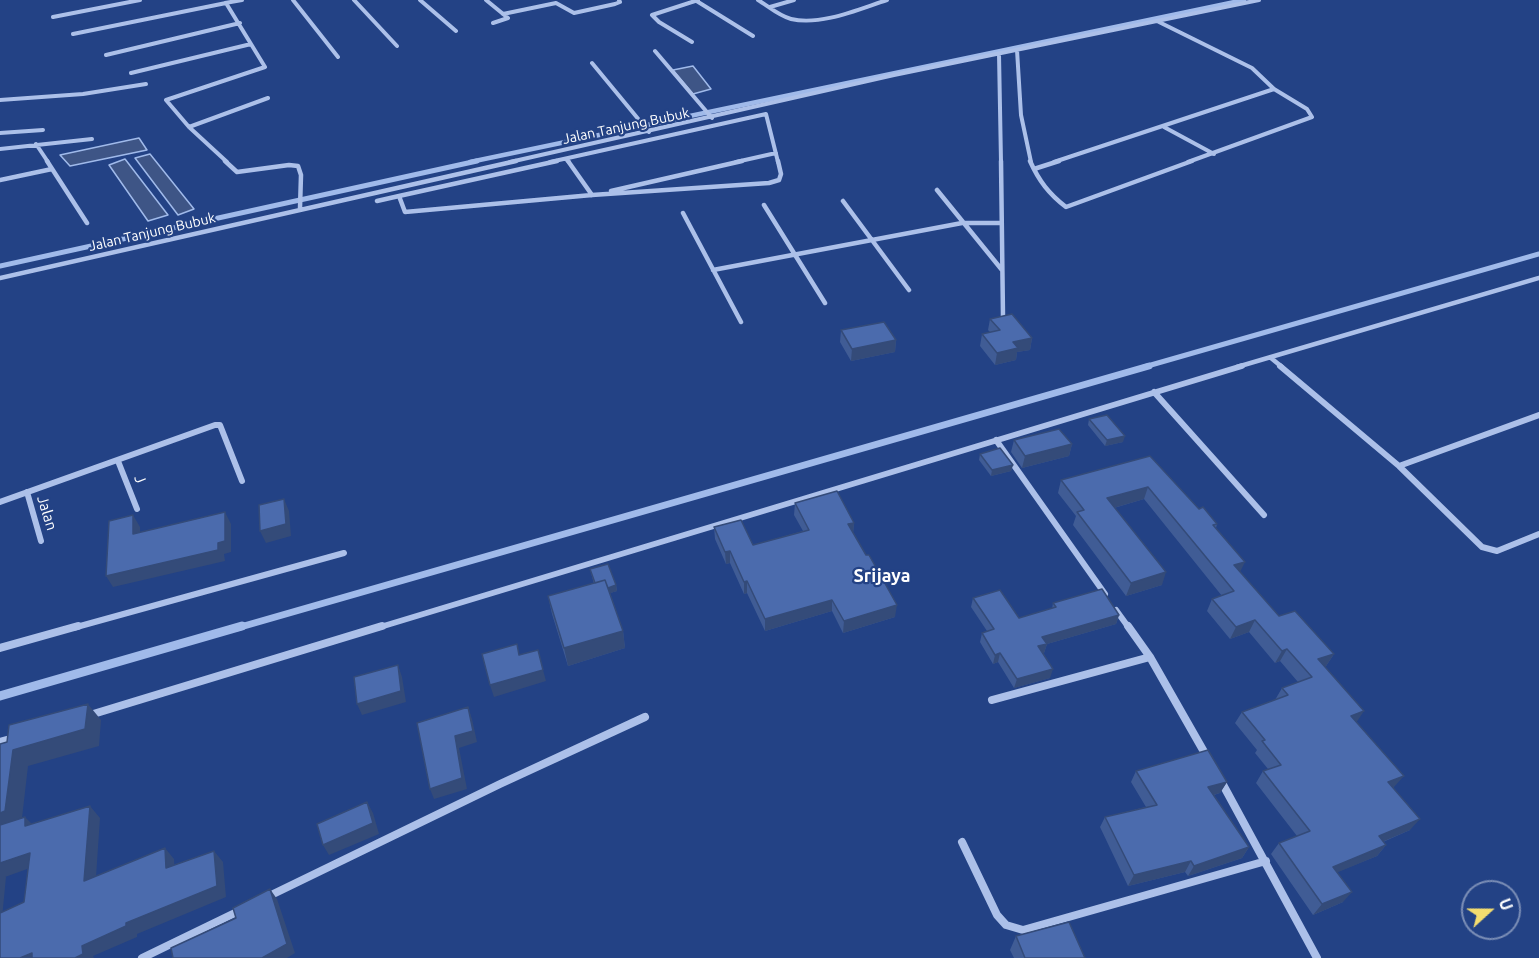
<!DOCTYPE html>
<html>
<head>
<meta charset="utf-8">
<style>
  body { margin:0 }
  #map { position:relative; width:1539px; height:958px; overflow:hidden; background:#234285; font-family:Ubuntu,sans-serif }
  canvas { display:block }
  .north { position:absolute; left:1461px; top:880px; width:60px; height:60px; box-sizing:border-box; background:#234285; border:2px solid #7b8eb6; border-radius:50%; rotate:69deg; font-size:16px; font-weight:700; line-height:24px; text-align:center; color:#fff }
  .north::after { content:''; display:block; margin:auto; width:21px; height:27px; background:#f4dd6f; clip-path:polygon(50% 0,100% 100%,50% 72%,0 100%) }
</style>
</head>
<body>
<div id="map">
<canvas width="1539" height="958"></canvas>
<div class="north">U</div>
</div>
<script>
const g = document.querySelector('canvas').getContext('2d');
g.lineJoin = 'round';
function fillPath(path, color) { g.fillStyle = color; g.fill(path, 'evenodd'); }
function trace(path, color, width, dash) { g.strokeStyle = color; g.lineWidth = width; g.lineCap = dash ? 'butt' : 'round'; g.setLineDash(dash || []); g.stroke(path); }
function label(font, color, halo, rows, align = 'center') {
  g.font = font + ' Ubuntu,sans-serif'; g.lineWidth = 4.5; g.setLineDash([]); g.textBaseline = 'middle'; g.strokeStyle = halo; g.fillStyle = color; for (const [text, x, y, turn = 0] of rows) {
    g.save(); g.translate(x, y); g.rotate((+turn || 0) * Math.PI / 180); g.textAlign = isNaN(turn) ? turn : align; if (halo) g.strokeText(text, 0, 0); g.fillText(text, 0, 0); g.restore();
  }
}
const water = new Path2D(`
  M693,66L711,89L693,94L673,70Z
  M139,138L147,150L70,166L60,155Z
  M150,154L194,209L178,215L135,158Z
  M125,159L168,215L148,221L109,165Z`);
fillPath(water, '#3e5586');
trace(water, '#a0baea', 1.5);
trace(new Path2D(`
  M470,162L1244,0`), '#a0baea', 4.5);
trace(new Path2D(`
  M0,266L477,161
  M1144,367L1539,254`), '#a0baea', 5);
trace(new Path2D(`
  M237,628L1149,366`), '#a0baea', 7);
trace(new Path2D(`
  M0,696L242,626`), '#a0baea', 9);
trace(new Path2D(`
  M293,0L338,57
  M354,0L397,46
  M420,0L456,31
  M486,0L508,18L493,23
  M695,0L753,36
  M758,0C768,6 779,16 791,19C821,26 859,9 887,0
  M225,3L242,0
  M770,7L794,0
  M503,14L556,3L574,13L615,4L620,2L619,0
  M53,17L140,0
  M1159,22L1252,68L1274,89L1307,109L1312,117L1188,162
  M73,34L226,3L265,67L166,100L189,127L227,162
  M692,42L659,22L652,15L698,0
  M1017,50L1021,115L1031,162
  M655,51L712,118
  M999,54L1001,162
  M106,55L240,23
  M592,63L649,132
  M131,73L251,44
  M0,100L83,94L146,84
  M189,127L268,98
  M1164,127L1214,154
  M0,133L43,130
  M36,144L48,162
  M0,149L92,139
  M567,160L569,162
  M510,162L894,75L1259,0
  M550,162L766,114L778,162
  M736,162L776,153
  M1054,162L1274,89`), '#acc0e9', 4);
trace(new Path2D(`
  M47,161L87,223
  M225,161L237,172L289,165L298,166L301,175L300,208
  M557,161L399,196L405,212L592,195L769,183L779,180L781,174L778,161
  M568,161L592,195
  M1001,161L1003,317
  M1030,161C1039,181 1049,194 1066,207L1192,161
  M1034,169L1059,161
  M0,180L52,169
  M937,190L1002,270
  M611,191L742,161
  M377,201L399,196
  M843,201L909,290
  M764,205L825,303
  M683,213L741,322
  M713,270L962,223H1001
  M0,278L516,161
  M1271,358L1282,367
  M1237,367L1539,278`), '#acc0e9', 4.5);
trace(new Path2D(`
  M1280,366L1399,466L1482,547L1497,551L1539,534
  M1154,392L1264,515
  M996,440L1105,594
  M118,461L137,509
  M1399,466L1539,415
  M27,492L41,541
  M0,502L215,425H220L242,481
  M1116,610L1129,628
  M73,628L344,553
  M377,628L1242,366`), '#acc0e9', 6);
trace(new Path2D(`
  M1128,626L1150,657L1207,757
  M0,648L78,626
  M992,700L1150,657
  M90,715L382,626
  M0,742L14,738
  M1221,781L1317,958
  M962,842L997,915L1006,925L1023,930L1266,861
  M267,897L500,784L645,717
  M142,958L241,910`), '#acc0e9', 8);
fillPath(new Path2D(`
  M990,319L1032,338L1030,350L1017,352L1016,360L995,365L980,346L982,334L990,332L988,330Z
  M841,330L896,340L895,352L851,361L840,342Z
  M1089,419L1123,442L1105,446L1088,425Z
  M1014,440L1072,444L1069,456L1022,468L1011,452Z
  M980,454L1013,465L1011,471L991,476L979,460Z
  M1150,456L1199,509L1217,524L1216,528L1240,572L1279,616L1334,654L1326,666H1325L1394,787L1393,788L1410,830L1383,842L1386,845L1377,856L1337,872L1343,902L1313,915L1271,854L1279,843L1297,836L1256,783L1263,771L1268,769L1255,753L1257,750L1235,723L1242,712L1275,700L1282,688L1298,682L1280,661L1275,663L1249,632L1230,639L1207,611L1212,599L1222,596L1144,499L1114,508L1162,585L1126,596L1073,525L1076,516L1058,493L1061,480Z
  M795,503L854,523L853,533L895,617L843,633L832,611L765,631L747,593L744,594L730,563L726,564L715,539L714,527L753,545L803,531L794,515Z
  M590,569L616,585L617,591L610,593L623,631L625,648L568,666L552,614L548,596L594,584Z
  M973,598L1019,618L1052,609L1053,603L1119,615L1116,624L1047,644L1044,653H1043L1050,678L1014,688L998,662L993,664L980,642L982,633L987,631L971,607Z
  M1136,771L1227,782L1220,793L1214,795L1249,847L1242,858L1188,876L1185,872L1128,886L1100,827L1105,817L1146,807L1131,782Z
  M1016,936L1085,958H1014L1010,950Z`), '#405c95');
fillPath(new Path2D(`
  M1032,338L1030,350L1017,352L1016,360L995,365L997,353L1013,342Z
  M896,340L895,352L851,361L852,349Z
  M1125,436L1123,442L1105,446L1107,440Z
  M1072,444L1069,456L1022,468L1025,456Z
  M1013,465L1011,471L991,476L992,470Z
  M1148,487L1144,499L1103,511L1107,498Z
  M284,499L289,511L291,536L266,543L260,531Z
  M225,512L231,524V552L224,554L225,561L113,587L106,576L218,543Z
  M133,515L140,527V546L133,534Z
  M854,523L853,534L848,524Z
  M730,551V563L726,564L725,552Z
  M1245,562L1239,574L1234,565Z
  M1166,572L1162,585L1126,596L1131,583Z
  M747,581V593L744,594V582Z
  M616,585L617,591L598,597L597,591Z
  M832,600V611L765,631V619Z
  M897,605L895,617L843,633L844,621Z
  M1119,615L1116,624L1047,644L1044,653L1036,656L1042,637Z
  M1255,620L1249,632L1230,639L1236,627Z
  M623,631L625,648L568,666L564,648Z
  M1287,649L1280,661L1275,663L1282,651Z
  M1000,653L998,662L993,664L995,655Z
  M1334,654L1326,666L1311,671L1318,659Z
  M398,665L402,677L406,702L362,715L357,704Z
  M1053,669L1050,678L1014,688L1017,679Z
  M543,670L546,681L494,697L490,685Z
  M88,704L101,720L99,746L28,766L21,827L0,833V813L13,750Z
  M468,707L472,719L477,742L459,748L467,789L434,799L430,789Z
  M1364,711L1356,723L1351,716Z
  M1404,776L1394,787L1379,793L1388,782Z
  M1227,782L1220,793L1202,798L1208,787Z
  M367,802L373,813L379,834L329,855L323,845Z
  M90,806L100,818L95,892L84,881Z
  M25,817L37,829L25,826Z
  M1420,819L1410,830L1370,847L1379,836Z
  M1386,845L1377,856L1324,878L1333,867Z
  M1249,847L1242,858L1188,876L1194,866Z
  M165,848L174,859L175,879L166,868Z
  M214,851L223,862L226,897L137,934V937L93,956L94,958H75L82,946L126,923Z
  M30,853L41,864L5,877H6L1,929L0,928V863Z
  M1191,861L1185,872L1128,886L1134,875Z
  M270,889L277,899L295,953L287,958H262Z
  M1352,892L1343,902L1313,915L1322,904Z
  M32,953L38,958H20Z`), '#344b79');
const building = new Path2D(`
  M1012,314L1032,338L1013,342L1018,348L997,353L982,334L1000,330L990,319Z
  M884,322L896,340L852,349L841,330Z
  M1107,415L1125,436L1107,440L1089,419Z
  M1059,429L1072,444L1025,456L1014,440Z
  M1000,448L1013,465L992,470L980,454Z
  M1150,456L1199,509L1203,507L1217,524L1213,525L1245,562L1234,565L1279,616L1295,611L1334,654L1318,659L1364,711L1351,716L1404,776L1388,782L1420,819L1379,836L1386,845L1333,867L1352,892L1322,904L1279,843L1310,831L1263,771L1281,765L1262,741L1265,740L1242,712L1288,695L1282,688L1312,677L1287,649L1282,651L1255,620L1236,627L1212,599L1234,591L1148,487L1107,498L1166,572L1131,583L1077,512L1084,510L1061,480Z
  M837,491L854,523L848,524L866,555H869L897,605L844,621L832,600L765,619L747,581L744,582L730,551L725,552L714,527L741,520L753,545L809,530L795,503Z
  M284,499L286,524L260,531L259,505Z
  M225,512V541L218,543V550L106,576L109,521L133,515V534Z
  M608,564L616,585L608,588L605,580L595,583L590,569Z
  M605,580L623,631L564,648L548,596Z
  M1102,589L1119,615L1042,637L1047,644L1038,646L1053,669L1017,679L1000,653L995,655L982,633L994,629L973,598L1000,590L1019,618L1056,607L1053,603Z
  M517,644L519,655L538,650L543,670L490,685L482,654Z
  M398,665L401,691L357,704L354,677Z
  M88,704L85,729L13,750L5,811L0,813V744L7,742L9,725Z
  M468,707L473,731L455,736L462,778L430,789L417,723Z
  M1208,750L1227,782L1208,787L1249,847L1194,866L1191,861L1134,875L1105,817L1157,805L1136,771Z
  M367,802L373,823L323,845L317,824Z
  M90,806L84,881L165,848L166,868L214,851L217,886L126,923V926L82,946L83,954L75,958H32V953L20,958H0V913L24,902L30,853L0,863V825L25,817V826Z
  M270,889L287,944L262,958H173L171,948L236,918L233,908Z
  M1069,922L1085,958H1025L1016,936Z`);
fillPath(building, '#4b6bad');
trace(building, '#344b79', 1.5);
label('14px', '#fff', '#234285', [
  ["Jalan Tanjung Bubuk",626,126,-12],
  ["Jalan Tanjung Bubuk",152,232,-13]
]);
label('15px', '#fff', '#234285', [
  ["J",140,479,68],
  ["Jalan",47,513,73]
]);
label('bold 18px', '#fff', '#234285', [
  ["Srijaya",882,576]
]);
</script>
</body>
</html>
